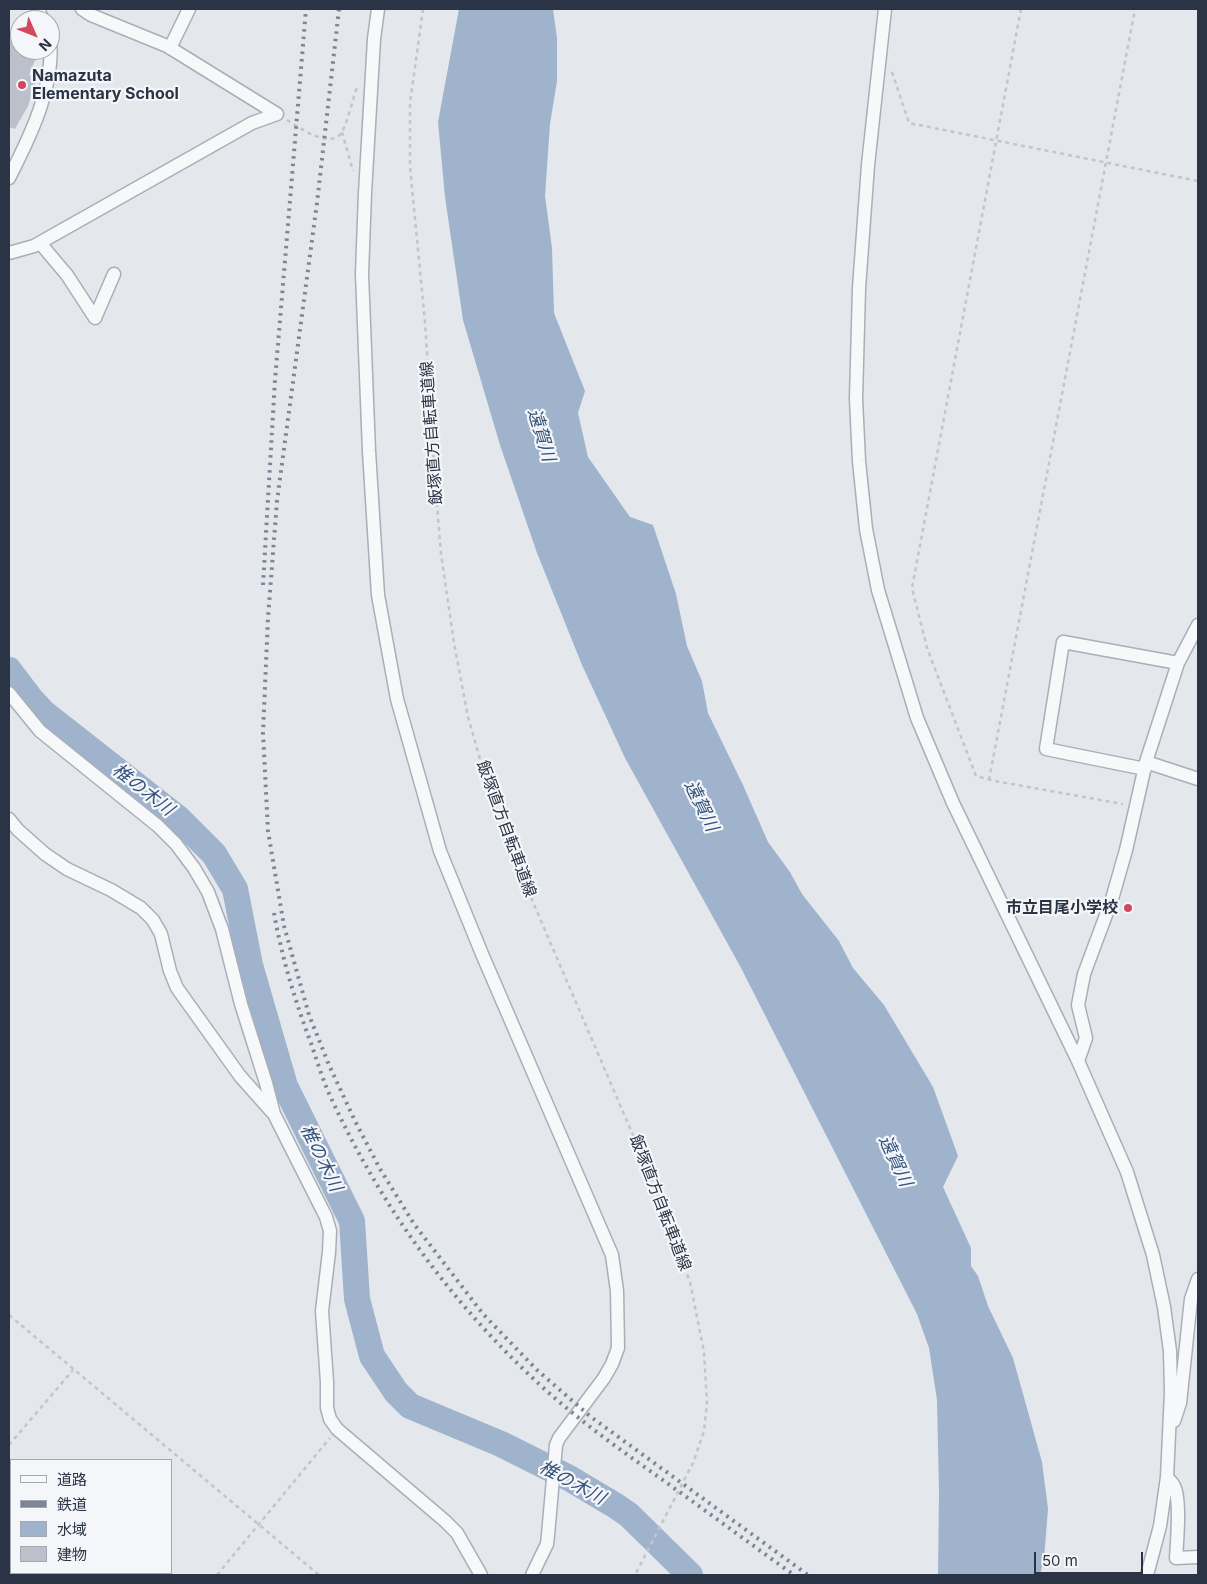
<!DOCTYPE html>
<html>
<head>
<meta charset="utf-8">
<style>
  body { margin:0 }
  #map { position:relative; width:1207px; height:1584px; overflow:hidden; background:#e4e7ec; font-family:Inter,"Noto Sans JP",sans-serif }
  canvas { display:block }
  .frame { position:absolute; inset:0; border:10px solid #2b3445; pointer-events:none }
  .legend { position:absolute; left:10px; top:1459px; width:162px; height:115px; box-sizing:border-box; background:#f4f6f9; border:1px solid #a4a8b1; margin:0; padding:6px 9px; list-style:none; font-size:15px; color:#2b3445 }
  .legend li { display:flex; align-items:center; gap:10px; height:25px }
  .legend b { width:25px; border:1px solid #a4a8b1 }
  .north { position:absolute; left:10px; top:10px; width:50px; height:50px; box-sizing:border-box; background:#f4f6f9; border:1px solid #a4a8b1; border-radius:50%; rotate:134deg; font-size:14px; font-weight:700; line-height:20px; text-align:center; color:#2b3445 }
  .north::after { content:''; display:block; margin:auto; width:18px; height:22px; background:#d1495b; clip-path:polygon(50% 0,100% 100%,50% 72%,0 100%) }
  .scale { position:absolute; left:1034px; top:1552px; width:109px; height:22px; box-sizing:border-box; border:2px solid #2b3445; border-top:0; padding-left:6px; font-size:15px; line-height:18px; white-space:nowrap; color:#2b3445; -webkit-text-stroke:4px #f4f6f9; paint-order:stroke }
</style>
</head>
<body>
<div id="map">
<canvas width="1207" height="1584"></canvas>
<div class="frame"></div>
<ul class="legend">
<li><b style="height:6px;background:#f7f8fa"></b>道路</li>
<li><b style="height:6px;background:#7d8696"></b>鉄道</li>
<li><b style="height:14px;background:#9fb4cc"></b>水域</li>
<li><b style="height:14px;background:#bbc0ca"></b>建物</li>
</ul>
<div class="north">N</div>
<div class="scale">50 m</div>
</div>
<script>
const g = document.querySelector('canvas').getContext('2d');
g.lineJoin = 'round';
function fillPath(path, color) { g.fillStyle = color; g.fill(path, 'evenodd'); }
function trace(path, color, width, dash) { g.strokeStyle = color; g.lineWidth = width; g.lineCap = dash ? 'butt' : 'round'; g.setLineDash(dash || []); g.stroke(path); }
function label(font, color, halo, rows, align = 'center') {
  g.font = font + ' Inter,"Noto Sans JP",sans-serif'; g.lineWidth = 4.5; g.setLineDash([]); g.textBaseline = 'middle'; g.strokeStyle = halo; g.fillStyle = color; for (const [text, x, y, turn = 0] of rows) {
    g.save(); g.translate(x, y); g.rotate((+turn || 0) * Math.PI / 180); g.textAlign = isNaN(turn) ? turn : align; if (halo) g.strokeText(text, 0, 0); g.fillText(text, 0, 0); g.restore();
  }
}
fillPath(new Path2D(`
  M459,9H553L557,38V81L550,124L545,196L552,248L554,313L585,391L578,413L588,457L630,517L653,525L676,594L687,646L702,681L708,713L743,785L768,842L790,872L802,894L839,941L853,968L884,1005L933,1087L958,1156L943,1187L971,1248V1266L978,1276L988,1306L1013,1358L1042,1462L1048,1509L1044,1559L1040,1575H938L939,1492L937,1400L929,1348L917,1314L740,966L625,758L582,665L537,553L500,445L463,320L445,197L438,122Z`), '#9fb4cc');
trace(new Path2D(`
  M9,670L31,699L44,713L178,818L214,854L235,889L250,965L285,1086L352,1221L357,1299L372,1356L396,1392L410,1406L501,1444L569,1478L616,1506L629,1515L690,1575`), '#9fb4cc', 26);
fillPath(new Path2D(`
  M9,39L20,43V50H36L39,51L29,75L37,78L28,106L15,129L9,127Z`), '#bbc0ca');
const street = new Path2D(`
  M38,9L43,20
  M378,9L374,39L365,193L362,274L369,451L378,595L397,699L440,851L482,954L612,1255L617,1291L618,1348L612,1364L604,1378L559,1438L556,1445L548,1535L547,1544L532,1575
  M885,9L868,165L859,288L856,399L859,461L866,529L878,590L917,718L953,803L1078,1061L1127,1172L1153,1255L1164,1307L1170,1351L1171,1392L1167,1477L1160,1526L1147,1575
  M170,48L189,9
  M9,178C30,137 55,86 50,39
  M40,243L67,275L95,318L114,274
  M9,253L34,246L252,123L277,114L167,46L91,15L82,9
  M9,693L40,731L158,826L176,844L194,868L208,892L222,929L241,1004L266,1083L274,1114L326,1217L330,1231L329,1252L322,1311L327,1382V1408L330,1419L337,1429L445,1521L457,1533L481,1575
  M1146,762L1198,779
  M1145,769L1046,749L1063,642L1178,663
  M9,819L18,830L45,854L67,869L111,890L141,908L153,920L161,934L170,971L177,988L240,1076L272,1112
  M1078,1061L1086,1038L1078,1005L1084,974L1112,899L1126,850L1146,762L1178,663L1198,625
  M1174,1421L1180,1403L1191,1299L1198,1279
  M1167,1477C1169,1480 1173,1483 1174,1486C1181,1499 1177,1542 1176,1558L1198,1557`);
trace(street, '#a9aeb7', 15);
trace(new Path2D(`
  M423,9L410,103V167L425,322L435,480L441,554L454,643L468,717L490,794L520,872L654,1184L690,1282L704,1352L707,1402L704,1431L693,1463L635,1575
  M1021,9L912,588L927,648L976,776L995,781L1123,804
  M892,72L909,123L1198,181
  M287,120C300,128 331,150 342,132C347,123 353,99 357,87
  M342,132L353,171
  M989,780L1135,9
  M9,1315L319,1575
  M9,1445L73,1370
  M9,1531L11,1533
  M58,1573L61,1575
  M217,1575L330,1438`), '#c2c5cb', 2.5, [4, 4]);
trace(street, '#f7f8fa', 12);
trace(new Path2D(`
  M339,9L317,203L277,501L268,618L263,733L268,831L284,926L309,1015L329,1065L355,1121L380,1169L414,1224L483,1314L537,1370L591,1417L808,1575
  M263,585L275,380L306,9
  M274,913C282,958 295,1001 311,1043C316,1058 321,1074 327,1089C379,1205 454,1308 549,1393C584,1424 622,1451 660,1478C705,1510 749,1543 794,1575`), '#7d8696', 4, [2.5, 5]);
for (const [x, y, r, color] of [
  [22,85,5,"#d1495b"],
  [1128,908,5,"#d1495b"]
]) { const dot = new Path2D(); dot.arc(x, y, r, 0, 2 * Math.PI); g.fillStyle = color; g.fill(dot); trace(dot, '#f4f6f9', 2); }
label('bold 16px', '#2b3445', '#f4f6f9', [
  ["Namazuta",32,76],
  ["Elementary School",32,94],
  ["市立目尾小学校",1118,908,"right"]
], 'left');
label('16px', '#2b3445', '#f4f6f9', [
  ["飯塚直方自転車道線",432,433,-94],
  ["飯塚直方自転車道線",506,829,70],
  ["飯塚直方自転車道線",660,1203,69]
]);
label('italic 18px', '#34527a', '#f4f6f9', [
  ["遠賀川",541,435,73],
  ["椎の木川",143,790,38],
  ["遠賀川",701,806,64],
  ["椎の木川",321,1158,64],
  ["遠賀川",895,1161,65],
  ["椎の木川",572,1483,28]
]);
</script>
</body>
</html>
